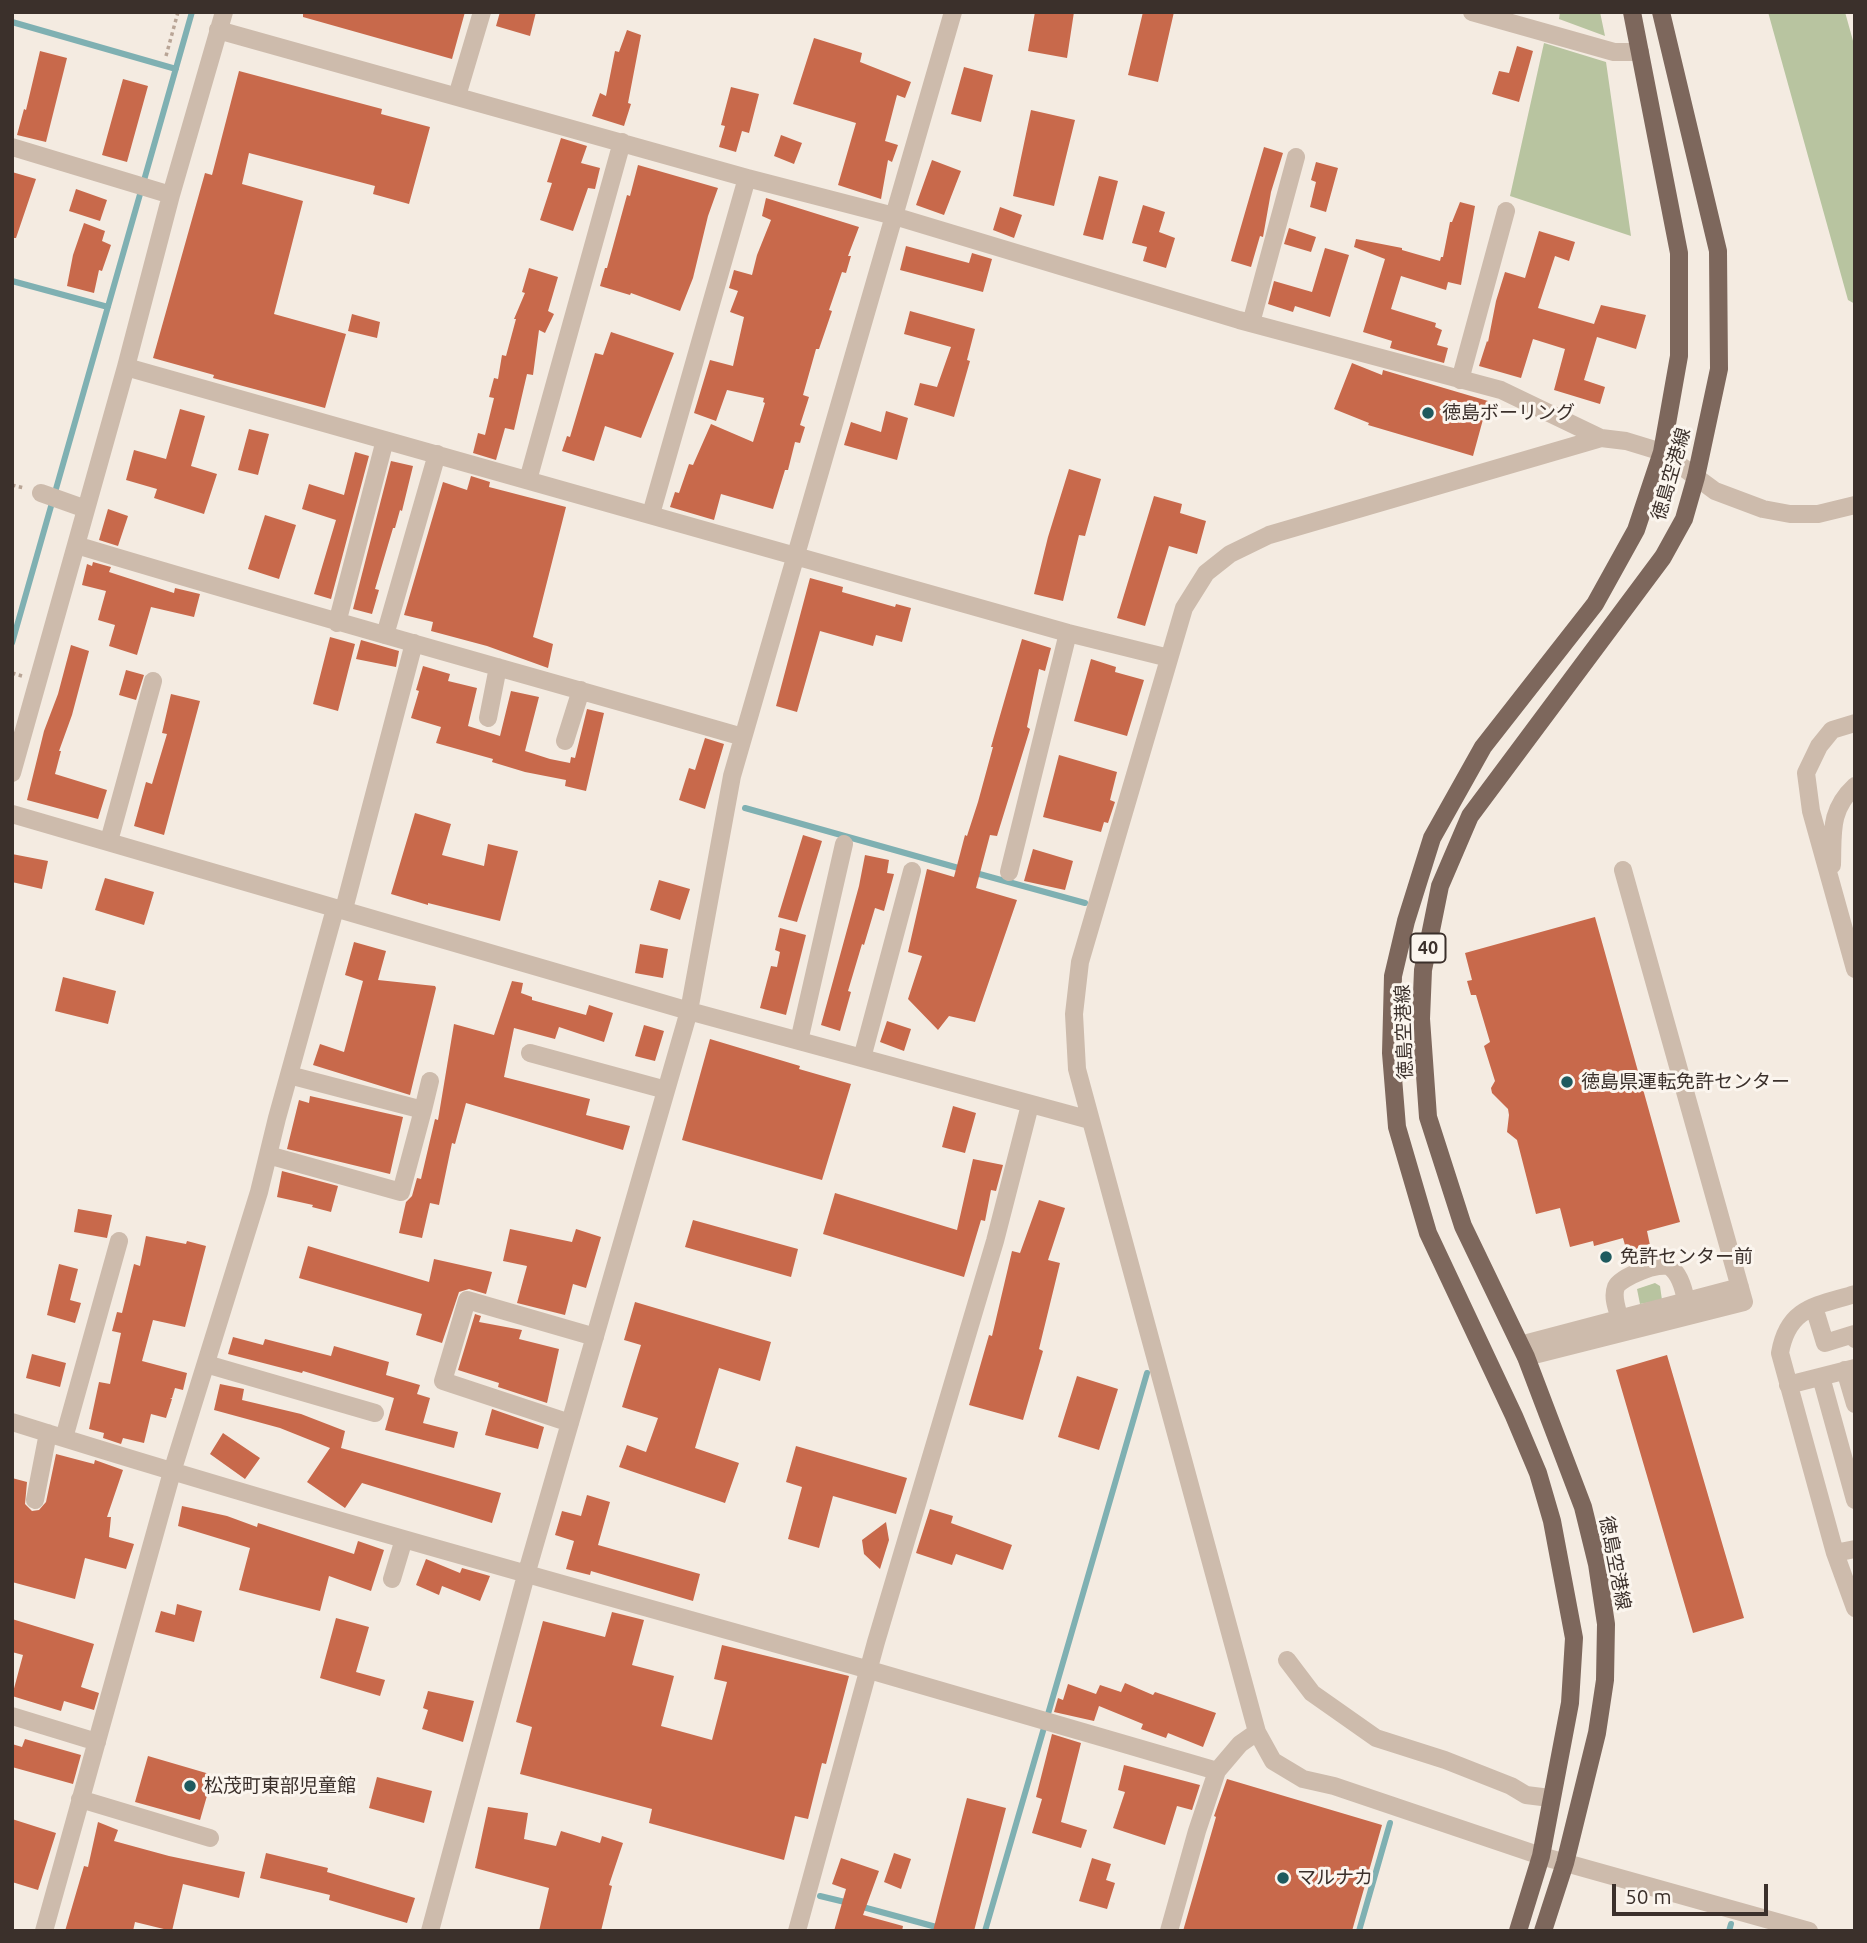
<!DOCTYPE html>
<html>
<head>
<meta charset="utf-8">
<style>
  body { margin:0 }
  #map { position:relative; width:1867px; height:1943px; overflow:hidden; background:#f4ebe1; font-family:Ubuntu,sans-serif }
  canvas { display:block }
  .frame { position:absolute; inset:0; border:14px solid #3b302b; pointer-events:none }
  .scale { position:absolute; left:1612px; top:1884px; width:156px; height:32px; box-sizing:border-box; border:4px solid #3b302b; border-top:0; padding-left:9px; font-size:21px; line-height:24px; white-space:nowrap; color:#3b302b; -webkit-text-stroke:5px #fbf5ee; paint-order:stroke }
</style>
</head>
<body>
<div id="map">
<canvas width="1867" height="1943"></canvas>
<div class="frame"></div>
<div class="scale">50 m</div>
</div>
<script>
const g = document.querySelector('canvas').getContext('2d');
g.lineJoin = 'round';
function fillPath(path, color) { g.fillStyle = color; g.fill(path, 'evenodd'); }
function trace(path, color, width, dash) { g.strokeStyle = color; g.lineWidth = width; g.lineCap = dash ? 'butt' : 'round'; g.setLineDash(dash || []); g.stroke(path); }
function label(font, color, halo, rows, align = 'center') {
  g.font = font + ' Ubuntu,"Noto Sans JP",sans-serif'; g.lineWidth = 6; g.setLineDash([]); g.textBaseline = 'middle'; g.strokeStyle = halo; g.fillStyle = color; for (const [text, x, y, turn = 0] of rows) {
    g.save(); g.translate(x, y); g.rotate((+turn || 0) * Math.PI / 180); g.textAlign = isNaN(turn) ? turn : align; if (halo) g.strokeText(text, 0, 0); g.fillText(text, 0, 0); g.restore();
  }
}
fillPath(new Path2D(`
  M1560,12H1600L1605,36L1559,19Z
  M1768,12H1845L1855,48V304L1848,300Z
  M1544,43L1606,62L1631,236L1510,196Z
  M1655,1283L1660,1286L1662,1300L1640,1304L1637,1289Z`), '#b8c4a0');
trace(new Path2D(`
  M12,22L176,69
  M12,281L108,307
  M12,643L192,12
  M745,808L962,869
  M972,872L1085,903
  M820,1896L849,1903
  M859,1906L940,1928
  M985,1931L1147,1373
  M1359,1931L1390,1823
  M1729,1931L1731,1924`), '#7fb0b2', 6);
fillPath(new Path2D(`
  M303,12H465L452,59L303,17Z
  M500,12H536L530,36L496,26Z
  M1035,12H1074L1067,58L1028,51Z
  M1143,12H1174L1158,82L1128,75Z
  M627,30L641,35L628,103L631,104L624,126L592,116L600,93L606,96L615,51L619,52Z
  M814,38L862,53L860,62L911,82L905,98L897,95L885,141L898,145L892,162L888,160L881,199L838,185L856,123L793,104Z
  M1517,46L1533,51L1519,102L1492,94L1499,71L1509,73Z
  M40,51L67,58L46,142L17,135L24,109L26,110Z
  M964,67L993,75L981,122L951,114Z
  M239,71L382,109L381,114L430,127L409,204L373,194L375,186L249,153L242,184L303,201L274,314L346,334L325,408L213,378L214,375L153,358L205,173L212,175Z
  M123,79L148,86L127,162L102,155Z
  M731,87L759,94L749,133L742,131L736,152L719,147L725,126L721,125Z
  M1031,110L1075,120L1054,206L1013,196Z
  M781,135L802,143L794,164L774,156Z
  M561,138L587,146L581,163L600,168L595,189L588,188L573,231L540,220L552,183L547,182Z
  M1264,147L1283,153L1271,192L1263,237L1260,236L1251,267L1231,261Z
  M932,160L961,171L944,215L916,205Z
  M1316,162L1338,168L1326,212L1310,207L1316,182L1311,180Z
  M638,165L718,188L708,216L693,278L680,311L631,293L630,295L600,286L605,268H607L627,195L630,196Z
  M12,172L36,179L16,238H12Z
  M1099,176L1118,181L1103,240L1083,235Z
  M76,189L107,200L100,221L69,211Z
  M766,198L859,227L848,256H851L846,273L842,272L829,310L832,311L819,349H816L803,395L809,397L800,425L805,427L800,443L795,442L788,470H785L773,509L721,494L714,520L670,507L675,492L679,493L689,464L693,465L711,424L753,442L765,403L763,402L764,398L727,390L716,421L694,413L710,360L733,366L744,317L730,312L738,291L729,288L734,270L752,275L757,255L771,220L762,216Z
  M1460,202L1475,206L1461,285L1448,282L1446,290L1401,276L1391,309L1436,323L1435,327L1442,330L1437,345L1448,348L1444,363L1390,348L1392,341L1363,332L1385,259L1354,247L1356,239L1402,248V250L1440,261L1441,257H1443L1450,222H1452Z
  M1143,205L1165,212L1159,232L1175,238L1166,268L1143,261L1147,247L1132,243Z
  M1000,207L1022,215L1014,238L993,230Z
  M84,223L105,231L102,241L111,245L102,271L99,270L94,293L67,286L73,255Z
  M1289,228L1316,237L1311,252L1284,244Z
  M1539,231L1575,242L1569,261L1555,256L1538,308L1594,324L1601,305L1646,315L1636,349L1597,337L1584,380L1605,387L1600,404L1554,390L1565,349L1533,339L1521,378L1479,366L1487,341L1488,342L1496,301L1505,272L1525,278Z
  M906,246L969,263L972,253L992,259L983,292L900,270Z
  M1325,248L1349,255L1330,317L1295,306L1293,312L1268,304L1274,281L1312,292Z
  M529,268L558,277L548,311L554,314L545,333L539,330L533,375L527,374L514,430L505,428L496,460L473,453L478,433L485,435L494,398L489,397L494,378L498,379L502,355L506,356L516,319H514L525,293L522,292Z
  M910,311L975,329L967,360L970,361L954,417L914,405L920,383L937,387L951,347L904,334Z
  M352,314L380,322L377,338L348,331Z
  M611,332L674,353L641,438L605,426L594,461L562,451L567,436L570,437L595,353L603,355Z
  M1352,363L1382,375L1383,370L1488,401L1473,456L1368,425L1369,423L1334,409Z
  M180,409L205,416L191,466L217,474L204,514L154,498L157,489L126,480L134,450L166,459Z
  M886,411L908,418L897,460L844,445L851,422L881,432Z
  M249,429L269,434L258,475L238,470Z
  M355,452L369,456L331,599L314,594L336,520L302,509L309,484L344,495Z
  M391,461L413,466L402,511L400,510L395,528H393L375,589L379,590L372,614L353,609Z
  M1069,469L1101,479L1085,536L1079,535L1063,601L1034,594L1048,537Z
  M471,476L490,482L489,487L566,507L533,637L553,644L548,668L487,646L431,631L433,622L404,615L443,482L467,490Z
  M1154,496L1182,504L1180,513L1206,521L1197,554L1169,546L1145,626L1117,618Z
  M108,509L128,516L118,546L99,540Z
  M265,515L296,525L279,579L248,569Z
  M93,562L111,567L109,572L174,593L175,588L200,594L194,617L151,607L137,655L109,646L115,625L98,620L106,591L82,585L87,564L92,566Z
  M810,578L843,587L842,592L895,607L896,604L911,608L902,642L876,635L873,646L820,631L797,712L776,706Z
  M330,637L355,644L338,711L313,704Z
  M1022,639L1051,648L1045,671L1039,669L1027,727L1030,729L997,836L990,835L976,888L1017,900L975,1022L949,1016L938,1030L908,999L922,956L908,952L927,869L954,877L965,835L967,836L978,802L993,747H991Z
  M361,640L399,651L396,667L356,659Z
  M71,645L89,651L72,715L59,751H61L55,774L107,790L98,819L27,800L44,731L58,694Z
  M1091,659L1116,667L1115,672L1144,680L1127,736L1074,721Z
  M423,666L450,674L448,681L477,688L468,726L500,736L511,691L539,697L525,751L550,759L570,763L571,757L575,758L587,709L604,713L586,791L565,786L566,780L525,772L492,762L493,759L436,743L441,727L411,718L419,691L416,690Z
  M126,670L144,675L136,700L119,695Z
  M171,694L200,701L164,835L134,826L146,782L152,784L167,734L162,733Z
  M705,738L724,744L705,809L679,800L689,768L695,770Z
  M1059,755L1117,772L1110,800L1115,802L1108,823L1104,822L1101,832L1043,817Z
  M415,813L451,824L442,855L484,866L488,844L518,851L500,921L428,903V905L391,894Z
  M803,835L822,841L797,922L778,917Z
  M1033,849L1073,861L1065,890L1024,881Z
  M12,854L48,861L42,889L12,882Z
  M865,855L889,860L887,873L894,874L884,911L875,908L864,945L862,944L848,991L851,992L840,1031L821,1025L859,886Z
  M105,878L154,892L144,925L95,910Z
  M659,880L690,889L680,920L650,910Z
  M1595,917L1680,1222L1647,1231L1651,1250L1628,1256L1623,1238L1594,1246L1593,1241L1570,1247L1560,1208L1536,1214L1517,1140L1507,1132L1509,1115L1508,1109L1492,1093L1491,1088L1495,1081L1484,1046L1490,1042L1476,995H1471L1467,981L1472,980L1465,953Z
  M780,928L806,935L786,1015L760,1008L771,966L777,967L780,952L775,950Z
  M354,942L386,951L378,980L435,986L436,988L410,1095L313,1065L320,1044L344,1052L363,981L345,975Z
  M640,944L668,949L663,978L635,973Z
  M63,977L116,991L108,1024L55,1011Z
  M512,981L523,983L521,993L532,997V1000L586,1015L589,1005L613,1013L604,1042L559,1027L555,1039L514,1028L504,1077L590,1099L586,1115L630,1126L623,1150L466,1103L455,1144L452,1143L439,1205L430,1203L422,1238L399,1233L406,1202L412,1196L417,1178L421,1179L435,1119L438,1120L454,1024L494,1035Z
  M887,1021L911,1029L904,1051L880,1042Z
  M644,1025L664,1031L655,1061L635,1056Z
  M710,1039L800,1066L799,1069L851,1084L822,1180L682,1140Z
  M310,1096L403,1117L390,1174L287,1149L299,1100L309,1103Z
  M953,1106L976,1113L965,1153L942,1147Z
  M973,1159L1003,1165L996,1191L991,1190L985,1221L981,1220L964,1277L823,1234L835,1193L957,1230Z
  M282,1171L338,1186L331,1212L312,1207L313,1205L277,1197Z
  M1039,1200L1065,1208L1048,1260L1060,1263L1039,1349L1043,1351L1023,1420L969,1405L989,1335L992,1336L1012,1251L1020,1253Z
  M78,1209L112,1215L107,1238L74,1232Z
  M693,1220L798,1249L791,1277L685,1247Z
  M510,1229L572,1242L576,1229L601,1237L586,1288L573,1284L565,1315L517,1303L527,1266L503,1261Z
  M146,1236L186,1244L187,1241L206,1246L185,1327L153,1320L142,1361L187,1373L183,1390L175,1388L172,1398H170L172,1399L166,1418L151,1414L144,1443L123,1438L121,1444L103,1438L104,1433L89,1429L99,1382L110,1384L121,1333L112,1331L117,1312L122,1313L134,1264L140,1266Z
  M308,1246L429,1282L434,1259L492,1272L486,1294L469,1289L459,1292L442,1343L416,1335L422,1314L299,1278Z
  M59,1264L78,1269L70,1300L81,1303L75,1323L47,1315Z
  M635,1302L771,1342L760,1381L719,1368L695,1448L739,1463L725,1503L619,1467L627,1445L646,1452L658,1418L622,1407L641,1345L624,1340Z
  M475,1314L481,1316L479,1322L522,1330L519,1339L559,1349L547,1403L498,1387L499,1383L458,1370Z
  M233,1337L263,1345L265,1339L331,1356L334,1346L389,1362L386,1375L420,1385L417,1394L430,1398L423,1423L458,1432L454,1448L385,1430L394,1398L303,1371L302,1373L228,1354Z
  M32,1354L66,1363L60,1387L26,1378Z
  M1667,1355L1744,1618L1693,1633L1616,1370Z
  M1077,1376L1118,1389L1099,1450L1058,1437Z
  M220,1384L244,1389L242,1400L301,1414L345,1431L341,1448L501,1493L492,1523L362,1483L345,1508L307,1482L330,1448L280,1428L214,1410Z
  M492,1409L544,1427L538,1449L485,1435Z
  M223,1433L260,1458L245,1479L210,1454Z
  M796,1446L907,1478L896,1514L833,1496L819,1548L788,1539L802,1487L786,1482Z
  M56,1454L94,1464L95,1460L123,1470L107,1517H111L109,1537L134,1544L126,1569L85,1558L75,1599L12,1582V1478L27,1482L25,1504L32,1511L39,1510L46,1502Z
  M587,1495L610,1502L598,1545L700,1574L693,1601L591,1571L590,1575L566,1569L574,1541L555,1535L562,1511L581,1516Z
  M182,1506L227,1516L257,1527L258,1523L354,1554L358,1541L384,1550L371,1591L329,1576L320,1611L239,1590L250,1548L178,1526Z
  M930,1509L953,1516L951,1523L1012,1545L1003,1570L956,1554L952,1565L916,1553Z
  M886,1522L889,1540L880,1569L864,1554L862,1540Z
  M426,1559L460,1573L462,1568L490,1576L480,1601L442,1586L439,1595L416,1585Z
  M177,1604L202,1611L194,1642L155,1632L161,1611L175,1615Z
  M612,1612L644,1620L632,1665L674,1676L661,1726L712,1740L727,1682L714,1679L722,1645L849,1676L826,1764L822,1763L808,1819L795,1816L784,1860L649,1823L652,1809L520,1774L532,1727L516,1722L543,1621L605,1637Z
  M336,1618L369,1627L356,1672L385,1680L380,1696L320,1678Z
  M12,1619L94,1644L81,1687L99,1693L94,1710L64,1701L61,1711L12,1696L23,1655L12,1652Z
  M1125,1683L1153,1695L1155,1692L1216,1713L1203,1747L1168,1733L1166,1738L1141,1729L1143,1724L1099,1706L1094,1721L1054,1712L1058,1698L1063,1700L1068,1684L1096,1694L1100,1685L1121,1692Z
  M428,1691L474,1701L463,1742L422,1729L428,1710L423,1708Z
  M1052,1734L1081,1743L1061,1822L1087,1830L1081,1848L1032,1833L1042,1799L1036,1797Z
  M25,1739L81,1755L73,1784L12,1767V1744L22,1747Z
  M148,1756L213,1775L200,1820L135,1802Z
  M1124,1765L1200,1785L1192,1810L1177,1806L1165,1845L1113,1828L1125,1792L1118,1790Z
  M377,1777L432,1791L424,1823L369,1808Z
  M1227,1779L1382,1825L1352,1931H1183L1216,1817L1214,1816Z
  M967,1798L1006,1808L974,1931H933Z
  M488,1807L528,1813L524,1839L556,1846L561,1831L600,1843L602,1836L623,1843L609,1885L612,1886L601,1931H539L549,1888L475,1868Z
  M12,1819L56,1833L38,1890L12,1882Z
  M98,1822L118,1830L114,1841L169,1856L245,1872L239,1898L183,1884L172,1931L135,1922L133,1931H65L84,1866L88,1867Z
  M266,1853L328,1868L327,1872L415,1898L407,1923L329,1900L330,1895L260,1878Z
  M894,1853L911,1859L901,1889L884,1882Z
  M841,1858L879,1871L863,1915L903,1926L902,1931H834L846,1889L832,1884Z
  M1092,1858L1111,1864L1106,1880L1115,1883L1107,1909L1079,1901Z`), '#c8694b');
trace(new Path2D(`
  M166,56L178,12
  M12,485L24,488
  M12,673L22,676`), '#b9a596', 3.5, [3.5, 3.5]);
trace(new Path2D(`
  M1472,12L1614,52H1640
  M218,30L747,178L894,216L1239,320L1501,390L1601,438L1626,441L1662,452L1715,491L1763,509L1790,514H1818L1855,505
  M457,96L482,12
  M12,147L171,195
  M1251,323L1296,157
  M126,367L1068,633L1169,658
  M1460,380L1506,211
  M1601,438L1269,535L1230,554L1206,573L1184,608L1080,962L1074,1014L1077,1069L1257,1732L1273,1761L1303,1779L1334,1786L1541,1856L1809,1931
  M528,480L622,142
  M41,493L86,509
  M651,514L747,178
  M76,545C298,612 521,673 743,737
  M337,623L385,440
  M385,635L437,454
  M488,718L498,667
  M1855,723L1832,730L1819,746L1806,773L1811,811L1855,969
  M565,741L581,690
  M12,773L126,367L171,195L224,12
  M12,814L689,1011L1090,1120
  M109,841L153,681
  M1832,865C1833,833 1829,810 1855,786
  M1009,872L1068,633
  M344,909L414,643
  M799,1041L844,844
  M530,1053L666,1090
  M862,1058L912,871
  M423,1110L430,1081
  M268,1155L401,1192L423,1110L289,1075
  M1855,1294C1816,1306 1788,1307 1780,1353L1835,1553L1855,1608
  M1814,1307L1825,1343L1854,1334L1855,1339
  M1620,1319C1617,1309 1612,1297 1616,1287C1621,1277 1660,1261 1670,1267C1680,1274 1684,1290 1686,1301
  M1520,1345L1740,1287
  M1526,1357L1744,1302L1623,870
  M206,1364L375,1413
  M1845,1370L1855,1404
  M1821,1377L1855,1500
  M1788,1385L1855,1368
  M12,1422C295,1511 581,1589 866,1669C983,1702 1100,1737 1217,1771
  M570,1423L443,1381L467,1300L595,1337
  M64,1438L119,1241
  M35,1500L48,1433
  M1835,1553L1855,1549
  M392,1579L404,1539
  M1287,1660L1312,1693L1376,1738L1445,1760L1511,1786L1526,1795L1550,1798
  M12,1716L97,1742
  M80,1799L210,1838
  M44,1931L172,1472L259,1192L277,1118L335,909
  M430,1931L526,1575L689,1011L732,776L953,12
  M797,1931L876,1642L995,1241L1030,1105
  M1169,1931L1197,1831L1217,1771L1240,1744L1257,1732`), '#cdbbac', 18);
trace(new Path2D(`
  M1518,1931L1541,1856L1570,1703L1574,1638L1552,1521L1538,1473L1514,1416L1428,1233L1397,1127L1391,1053L1393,976L1406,921L1432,838L1483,747L1595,604L1636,530L1662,452L1679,356V253L1632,12
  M1543,1931L1565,1863L1597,1733L1605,1680L1606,1624L1597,1564L1583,1507L1526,1357L1463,1226L1428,1117L1421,1019L1423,970L1440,886L1470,816L1663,557L1684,519L1696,477L1719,369L1718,251L1661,12`), '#7d675c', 18);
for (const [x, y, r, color] of [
  [1428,413,7,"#1f5a5e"],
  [1567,1082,7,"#1f5a5e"],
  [1606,1257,7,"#1f5a5e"],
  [190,1786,7,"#1f5a5e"],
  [1283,1878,7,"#1f5a5e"]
]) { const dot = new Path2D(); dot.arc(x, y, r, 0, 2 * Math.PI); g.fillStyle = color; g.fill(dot); trace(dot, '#fbf5ee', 2.5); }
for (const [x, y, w] of [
  [1428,948,35]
]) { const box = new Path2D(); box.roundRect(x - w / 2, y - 14.5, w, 29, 5); g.fillStyle = '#fbf5ee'; g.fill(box); trace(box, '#3b302b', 2); }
label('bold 18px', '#3b302b', null, [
  ["40",1428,948]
]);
label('19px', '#3b302b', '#fbf5ee', [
  ["徳島ボーリング",1442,413],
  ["徳島県運転免許センター",1581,1082],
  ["免許センター前",1620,1257],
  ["松茂町東部児童館",204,1786],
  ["マルナカ",1297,1878]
], 'left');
label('19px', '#3b302b', '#fbf5ee', [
  ["徳島空港線",1671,474,-74],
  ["徳島空港線",1404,1032,-92],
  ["徳島空港線",1615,1563,79]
]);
</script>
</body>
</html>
